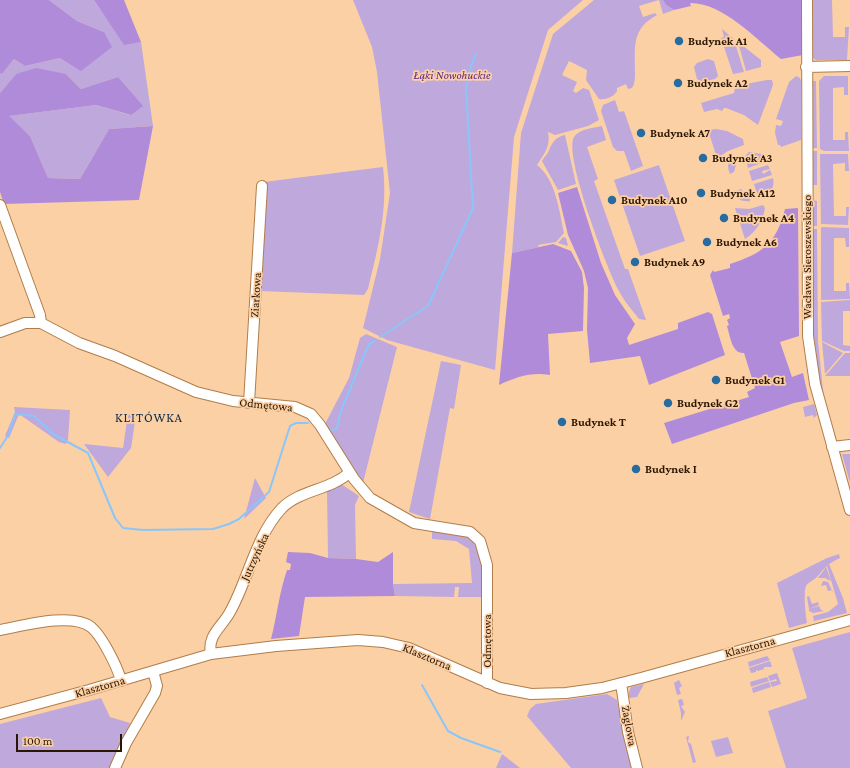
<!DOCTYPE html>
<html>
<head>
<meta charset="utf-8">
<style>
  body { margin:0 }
  #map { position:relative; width:850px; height:768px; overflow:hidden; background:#fcd0a5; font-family:"Crimson Pro",serif }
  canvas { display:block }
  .scale { position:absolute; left:16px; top:734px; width:106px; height:18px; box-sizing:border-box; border:2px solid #2a1601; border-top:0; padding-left:5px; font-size:12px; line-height:14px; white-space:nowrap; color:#2a1601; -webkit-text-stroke:3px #fcd0a5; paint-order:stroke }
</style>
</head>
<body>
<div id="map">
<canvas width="850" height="768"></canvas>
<div class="scale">100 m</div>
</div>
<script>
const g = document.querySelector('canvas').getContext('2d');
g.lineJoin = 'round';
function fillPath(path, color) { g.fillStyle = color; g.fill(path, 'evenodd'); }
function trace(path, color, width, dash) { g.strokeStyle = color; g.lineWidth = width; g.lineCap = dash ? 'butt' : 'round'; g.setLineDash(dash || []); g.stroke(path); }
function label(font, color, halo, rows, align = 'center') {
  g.font = font + ' "Crimson Pro",serif'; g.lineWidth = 3.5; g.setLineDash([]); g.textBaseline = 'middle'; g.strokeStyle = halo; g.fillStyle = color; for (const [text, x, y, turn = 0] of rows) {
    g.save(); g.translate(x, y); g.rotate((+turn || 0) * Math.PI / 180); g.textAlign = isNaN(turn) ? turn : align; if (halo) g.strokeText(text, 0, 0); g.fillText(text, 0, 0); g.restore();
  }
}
fillPath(new Path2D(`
  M49,0H94L124,44L141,42L153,126L109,129L80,179L48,178L30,136L8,116L96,105L130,115L118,77L81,89L66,74H16L0,93V73L2,74L14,59L25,66L60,58L104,32L77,21Z
  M353,0H583L548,30L514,137L495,370L387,340L363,328L380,259L390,193L377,72L372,47Z
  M594,0H663L666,5L674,10L663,14L659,0L639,6L643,17L655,13L657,15C631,29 635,47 635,73C635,78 635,83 632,88L628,89L626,84L617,88V91C614,97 605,100 599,99L586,80L587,70L569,61L562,75L577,82L573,91L576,93L583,88L589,90L599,120L588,126L555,135L548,132C551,146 544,154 537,165C556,180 559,210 564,233L556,242L538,245L539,247L512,253L521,133L553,34Z
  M812,0H832L833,37H845V27H849L847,60H816L813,58Z
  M722,29L735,40L723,44L721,38L724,37Z
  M738,42L761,60V67L746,71Z
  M735,43L744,72L733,74L724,47Z
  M708,59L714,61L718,76L715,79L702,82L697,79L694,67L697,63Z
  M796,76L800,78L801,81V140L781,147L780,145H778L775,133L776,125L781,126L783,121L776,119L789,82Z
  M824,76H848V95H844V87L833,88V140H845V132H848L849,151H824L820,149L819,81Z
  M767,80H772L773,85L758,125L744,115L726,108H724L722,111L717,109L704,112L701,103L734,93L735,86Z
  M812,81H816L817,148H811Z
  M615,100L619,112L624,111L643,166L631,171L624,151H617L613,147L601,111L603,105Z
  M602,126L606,140L587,147L598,179L594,181L625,269H628L646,320L639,319C632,310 624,301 619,291C608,271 563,155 574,137C579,129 593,128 602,126Z
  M716,129L727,131L743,139L744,145L728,151L717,158L708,130Z
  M565,135L576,184L558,190L542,161C544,157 548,154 549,150C553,141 556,137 565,135Z
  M810,151H817V185H813L811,177Z
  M749,152L761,154L767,161L748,168L745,156Z
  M820,154H848L849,171H845V163L833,164L834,216H846V207H849L848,225L821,224Z
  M735,157L737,161L734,172L730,174C727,167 727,160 735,157Z
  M659,165L685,241L640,256L614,180Z
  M768,165L770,169L762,171L763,174L770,170L772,175L752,181L749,171Z
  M383,167C388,210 378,248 368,289L364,295L259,291L264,182Z
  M773,178C775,187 771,194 763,196L757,194L754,184Z
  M741,189L750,197V201C742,202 737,199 734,193L737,192L735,191Z
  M813,200L817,201V226H811Z
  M763,205L765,208C763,221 756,232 745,239L735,208L749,209Z
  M822,227L849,228V247H846L845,238H834V291H846V283H849L850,299L821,300V228Z
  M812,229H817L818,341L824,400C808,345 812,286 812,229Z
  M563,237L566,238L568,246L558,243Z
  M850,300V311H843V345L850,346V351H844L822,341L821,302Z
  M366,334L397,347L363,483L352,468L325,424L349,378L360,338Z
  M822,342L843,353L825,374Z
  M845,353H850V376H825Z
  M441,361L461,365L454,409L450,408L430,519L409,512Z
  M814,404L817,415L814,418L813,415L805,417L803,407Z
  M14,407L70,410L68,440L66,444L59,442L19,414L9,438L5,436L15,412Z
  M128,414L136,415L131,448L108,477L84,444L123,448Z
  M842,454H850V483Z
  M255,478L266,498L244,519Z
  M341,484L359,496L355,505L356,559L328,558L327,491Z
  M432,531C443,533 457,532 466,537C486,547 483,579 483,597H458L459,587H455L454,597L395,596L393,584L472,583L469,549L456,541L432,539Z
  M839,554L840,558C829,563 825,567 818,576C815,580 809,581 806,586C803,593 806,617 807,623L789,628L777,583L827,558Z
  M829,564L843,598L847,613L814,621L813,616L828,612L838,604L827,566Z
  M826,567L831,581L825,578H818Z
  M823,581L828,582L835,597L832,590L828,591L826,585L821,586Z
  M809,596L812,604L818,602L819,605L809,609L807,597Z
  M819,606L821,610L824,611L813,613L809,611V609Z
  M850,632V768H786L768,711L807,698L792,648Z
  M767,656L770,660L749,667L748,662Z
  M770,661L772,667H764V669L758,671L756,670V672L751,673L749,668Z
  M777,673L781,684L772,687L770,682L777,681L776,679L770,681L768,676Z
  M767,677L769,681L751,687L750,682Z
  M679,680L682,686L679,688L681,694L677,695L674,683Z
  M769,682L771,687L753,693L752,688Z
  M644,684L637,697L629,698V692L631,687Z
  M607,694L617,700L632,768H571L527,716L530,709L536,704Z
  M101,698L110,717L130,723L112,768H0V724Z
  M682,699L684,705L681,706L685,712L681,721V713L678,700Z
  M689,736L688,742L691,744L696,762L693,763L686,737Z
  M728,737L733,753L716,757L711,741Z
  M502,754L520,768H496Z`), '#bfa8dc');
fillPath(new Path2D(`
  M0,0H49L77,21L104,32L112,47L81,71L60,58L25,66L14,59L2,74L0,73Z
  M94,0H124L141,42L124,45Z
  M663,0H802L803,55L781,59C755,38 723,3 690,3L691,6L674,10L666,5Z
  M36,68L66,74L81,89L118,77L143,106L131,115L96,105L9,116L30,136L48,178L80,179L109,129L153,126L139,200L4,204L0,192V93L16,74Z
  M577,187L601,263L615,295L635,324L627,338L629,345L678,329V323L708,312L712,314L725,355L649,385L640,356L590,363L587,330L588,288L584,271L568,235L558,193Z
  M798,208L799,336L780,342L792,377L803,373L809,400L794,403L672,444L664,423L749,397L747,392L755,388L744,353C732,354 730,336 727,326L729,325L727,320L730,318L729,314L723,316L710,275L713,270L714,272L730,268V264C763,253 776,244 785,209Z
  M553,244L571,251L582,272L584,288L583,331L548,334L550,375C530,372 517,377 499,385L512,253Z
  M288,552L310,553L328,558L356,559L378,562L393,552V584L395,596L305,597L299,636L271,639C277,616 279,593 287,570H290L291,564L286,562Z`), '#b08bda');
trace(new Path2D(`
  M380,337L428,306L473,208L466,88L471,66L476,54
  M329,430L337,429L340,413L365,353L369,344L375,341
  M0,448L9,434L15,414L34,416L53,434L88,453L115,518L123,528L143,530L213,529L229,524L239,519L269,492L290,426L296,423H308
  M422,685L448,731L461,738L500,752`), '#8ac6fa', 2);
const minor = new Path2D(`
  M807,0L808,336L815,384L850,510
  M806,67L850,66
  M0,205L40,315L41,323
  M0,332L25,323H41L79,343L115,356L196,392L233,401L295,407L311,414L320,425L354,479L370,498L414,523L470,532L480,541L487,565V683
  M249,403L262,186
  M832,447L850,445
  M0,630C22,626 72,612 91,627C97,632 102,640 106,647C112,658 118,668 121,681
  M211,654C207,635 222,627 230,612C249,578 255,537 282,508C300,490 330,490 349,473
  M621,683L628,732L637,768
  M0,714L89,690L211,654L276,646L358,640L383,642L409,648L500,688L531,694L566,693L602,688L641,678L850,620
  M115,768L126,743L155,693L157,686L153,671`);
trace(minor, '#b07d49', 12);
trace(minor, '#fff', 10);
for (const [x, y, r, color] of [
  [679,41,5,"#276ca1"],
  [678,83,5,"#276ca1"],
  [641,133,5,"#276ca1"],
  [703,158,5,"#276ca1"],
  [701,193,5,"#276ca1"],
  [612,200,5,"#276ca1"],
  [724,218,5,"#276ca1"],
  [707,242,5,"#276ca1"],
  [635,262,5,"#276ca1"],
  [716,380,5,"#276ca1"],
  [668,403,5,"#276ca1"],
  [562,422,5,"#276ca1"],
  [636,469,5,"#276ca1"]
]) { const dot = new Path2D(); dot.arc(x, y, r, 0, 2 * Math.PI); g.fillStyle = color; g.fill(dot); trace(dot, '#fcd0a5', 1.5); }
label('bold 12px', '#2a1601', '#fcd0a5', [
  ["Budynek A1",688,41],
  ["Budynek A2",687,83],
  ["Budynek A7",650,133],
  ["Budynek A3",712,158],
  ["Budynek A12",710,193],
  ["Budynek A10",621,200],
  ["Budynek A4",733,218],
  ["Budynek A6",716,242],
  ["Budynek A9",644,262],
  ["Budynek G1",725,380],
  ["Budynek G2",677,403],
  ["Budynek T",571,422],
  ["Budynek I",645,469]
], 'left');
label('italic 12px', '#5b2987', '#fcd0a5', [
  ["Łąki Nowohuckie",452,75]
]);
label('12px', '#2a1601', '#fcd0a5', [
  ["Wacława Sieroszewskiego",807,257,-90],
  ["Ziarkowa",256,295,-86],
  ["Odmętowa",266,405,6],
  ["Jutrzyńska",255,557,-65],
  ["Odmętowa",487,641,-90],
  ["Klasztorna",750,647,-15],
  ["Klasztorna",427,657,23],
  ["Klasztorna",100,687,-16],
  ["Żaglowa",629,726,80]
]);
g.letterSpacing = '1px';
label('13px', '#0e2f49', '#fcd0a5', [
  ["KLITÓWKA",149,418]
]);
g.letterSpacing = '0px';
</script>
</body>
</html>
